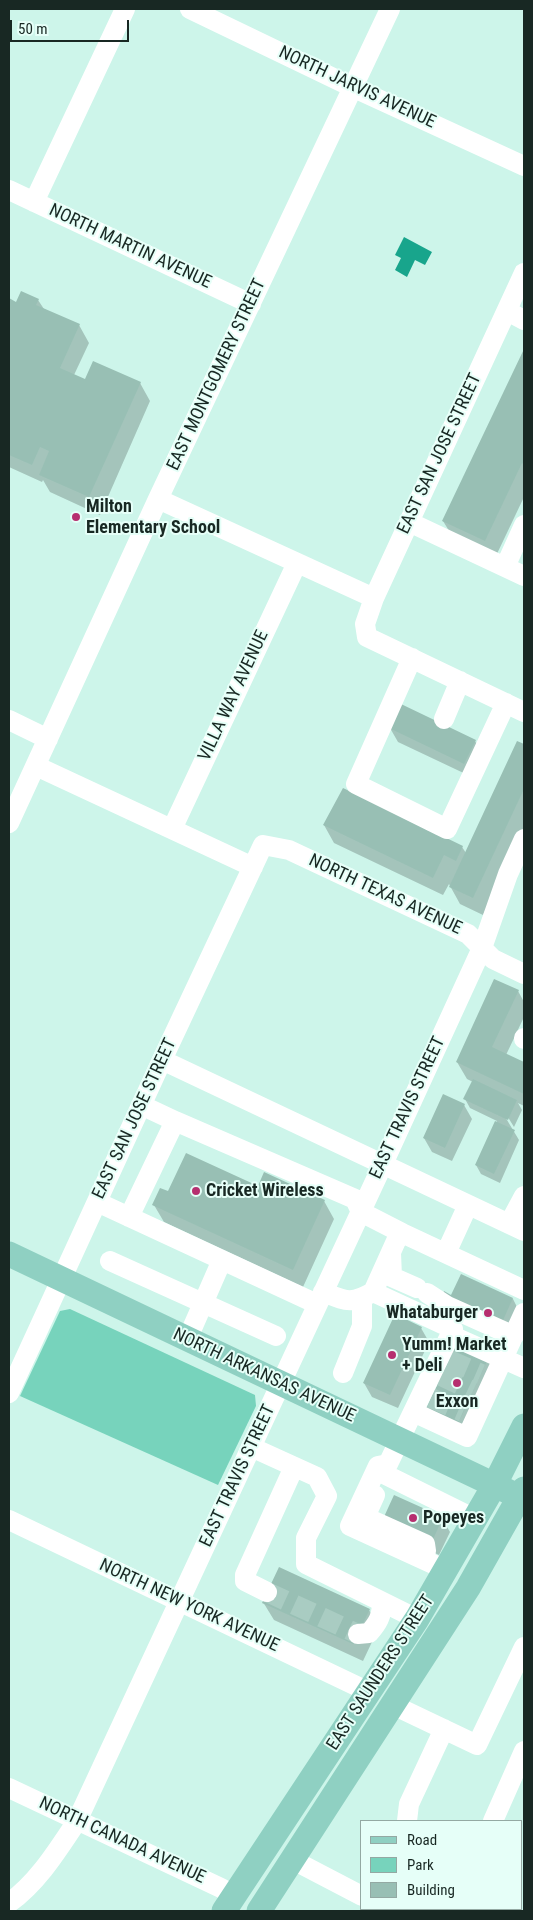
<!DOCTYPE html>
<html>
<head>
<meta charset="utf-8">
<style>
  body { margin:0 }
  #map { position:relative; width:533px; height:1920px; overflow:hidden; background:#cdf5ea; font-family:"Roboto Condensed",sans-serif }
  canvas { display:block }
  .frame { position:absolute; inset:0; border:10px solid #182823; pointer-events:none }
  .legend { position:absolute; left:360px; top:1820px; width:162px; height:90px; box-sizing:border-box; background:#e6fff8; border:1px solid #94a9a3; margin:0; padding:6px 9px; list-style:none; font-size:15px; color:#182823 }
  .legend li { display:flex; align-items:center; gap:10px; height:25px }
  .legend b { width:25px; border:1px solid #94a9a3 }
  .scale { position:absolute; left:10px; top:20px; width:119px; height:22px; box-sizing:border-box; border:2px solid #182823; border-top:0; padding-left:6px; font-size:15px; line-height:18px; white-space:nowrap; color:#182823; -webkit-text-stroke:4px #e6fff8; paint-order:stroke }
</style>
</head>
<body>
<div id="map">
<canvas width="533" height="1920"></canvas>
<div class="frame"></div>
<ul class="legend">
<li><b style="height:6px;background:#8fd0c2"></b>Road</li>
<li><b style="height:14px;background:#77d3bc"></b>Park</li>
<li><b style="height:14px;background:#98bfb4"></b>Building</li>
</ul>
<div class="scale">50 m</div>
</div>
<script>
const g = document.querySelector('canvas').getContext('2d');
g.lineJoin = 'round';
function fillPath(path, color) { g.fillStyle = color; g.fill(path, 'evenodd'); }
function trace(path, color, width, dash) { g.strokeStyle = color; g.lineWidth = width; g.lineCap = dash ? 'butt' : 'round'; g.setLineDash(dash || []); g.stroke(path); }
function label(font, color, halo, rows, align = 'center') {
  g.font = font + ' "Roboto Condensed",sans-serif'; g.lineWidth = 4; g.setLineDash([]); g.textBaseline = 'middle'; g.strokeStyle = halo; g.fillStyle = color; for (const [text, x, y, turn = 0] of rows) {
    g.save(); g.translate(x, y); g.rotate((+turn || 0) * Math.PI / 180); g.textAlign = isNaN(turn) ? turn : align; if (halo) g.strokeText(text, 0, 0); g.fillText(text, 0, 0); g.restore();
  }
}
fillPath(new Path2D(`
  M70,1309L255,1395L256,1406L218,1485L20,1396L60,1311Z`), '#77d3bc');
fillPath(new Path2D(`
  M404,237L432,252L425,265L415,260L407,277L395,270L401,258L395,255Z`), '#18a58c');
fillPath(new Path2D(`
  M9,300L17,303L38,300L44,309L79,325L89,343L74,375L85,380L140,383L150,401L100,515L50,492L43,480L42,482L9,467Z
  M524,352V497L495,558L454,539L443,521Z
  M390,728L475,741L483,755L472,777L398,742Z
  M518,742L524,745V828L483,915L460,904L449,884L443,895L334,843L324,825L462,847L466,853Z
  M518,991L524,1002V1017L506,1055L524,1063V1106L518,1103L522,1110L514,1127L506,1114L504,1115L519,1140L500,1183L481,1174L476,1165L497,1121L470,1108L465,1099L473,1082L467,1079L457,1062Z
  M444,1096L464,1105L472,1119L452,1161L432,1152L424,1138Z
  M258,1187L324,1201L334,1219L303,1287L164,1222L154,1205L169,1193Z
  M461,1275L513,1299L520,1313L508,1340L452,1296Z
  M421,1328L429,1342L398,1408L372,1397L364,1383Z
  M488,1358L496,1372L464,1441L434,1427Z
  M442,1518L450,1532L439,1555L393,1533Z
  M263,1602L369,1610L379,1627L363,1661L274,1620Z`), '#0003');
fillPath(new Path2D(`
  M21,291L39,299L36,305L80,324L60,368L85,379L93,361L141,382L89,497L39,475L49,451L40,447L32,465L9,455V298L16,302Z
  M524,349V465L522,463L485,541L442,521Z
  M401,704L476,740L464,764L389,728Z
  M517,741L524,744V789L473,898L449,887Z
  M343,788L463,846L456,861L444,855L433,878L323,825Z
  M494,979L519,990L492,1047L524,1062V1094L456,1062Z
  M473,1079L517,1100L508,1120L463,1099Z
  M443,1094L465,1104L445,1148L423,1138Z
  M495,1121L515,1130L494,1174L475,1165Z
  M186,1153L258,1186L264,1172L325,1200L293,1270L152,1205L160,1188L168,1191Z
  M461,1274L513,1298L500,1327L441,1299L444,1291L451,1295Z
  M395,1314L422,1327L390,1395L363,1383Z
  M457,1343L489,1357L456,1428L424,1413Z
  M394,1495L443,1517L432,1542L383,1519Z
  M279,1567L370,1609L353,1644L262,1603Z`), '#98bfb4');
trace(new Path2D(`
  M449,1360L481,1374
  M441,1376L473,1391
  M431,1398L463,1412
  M267,1592L358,1634`), '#a9ccc2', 20, [20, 10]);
trace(new Path2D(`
  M190,9L352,87L524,166
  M9,190L251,304
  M34,202L125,9
  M524,273L374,598L365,624L367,637L524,712
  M507,311L524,320
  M158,499L374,598
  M409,522L524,576
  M505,567L524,525
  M412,658L356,784L447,829L506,703
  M444,719L460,681
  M9,720L48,739
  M36,766L253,867
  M9,823L158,499L390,9
  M172,829L297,563
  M524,1038V1039
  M162,1060L524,1231
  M141,1105L175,1121
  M97,1202L317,1304
  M129,1217L175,1121L355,1199L361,1212L402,1233
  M509,1224L524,1196
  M391,1253L392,1277L417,1288
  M446,1253L468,1205
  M110,1261L276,1336
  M524,1290L402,1233L396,1241L373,1292L453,1329L413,1412L467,1437L524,1313
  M323,1292C346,1301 350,1305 373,1292
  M427,1293L447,1306L514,1336
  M450,1335L524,1368
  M187,1340L222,1260
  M343,1373L362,1326V1298
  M9,1393L162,1060L263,845L289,850L468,934L493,959L524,974
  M413,1412L388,1464L378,1466L350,1526L446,1570
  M251,1447L317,1477L327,1496L306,1538V1564L417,1619
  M384,1474L475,1519
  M375,1495L365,1517L425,1544L426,1551
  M9,1520L369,1692
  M267,1592L245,1581V1575L294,1467
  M358,1634L369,1633C378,1623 382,1616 382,1602
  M393,1705L477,1745L524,1647
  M9,1788L221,1888L234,1896
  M407,1821L409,1804L444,1729
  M493,1821L524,1751
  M293,1860L362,1896
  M9,1903C38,1882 57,1851 77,1821L383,1164L482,948L508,874L524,839
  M386,1909L391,1911
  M453,1911L455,1909`), '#fff', 20);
trace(new Path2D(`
  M9,1254L524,1499
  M224,1911L417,1619L495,1484L524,1426
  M259,1911L468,1588L524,1489`), '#8fd0c2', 25);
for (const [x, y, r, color] of [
  [76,517,5,"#b62f6f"],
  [196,1191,5,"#b62f6f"],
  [488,1313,5,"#b62f6f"],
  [392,1355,5,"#b62f6f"],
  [457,1383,5,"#b62f6f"],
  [413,1518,5,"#b62f6f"]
]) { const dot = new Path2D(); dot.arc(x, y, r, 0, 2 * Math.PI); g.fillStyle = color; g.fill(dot); trace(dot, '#e6fff8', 2); }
label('18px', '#182823', '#e6fff8', [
  ["NORTH JARVIS AVENUE",357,88,25],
  ["NORTH MARTIN AVENUE",130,247,25],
  ["EAST MONTGOMERY STREET",217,375,-65],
  ["EAST SAN JOSE STREET",440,454,-65],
  ["VILLA WAY AVENUE",234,696,-65],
  ["NORTH TEXAS AVENUE",385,895,25],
  ["EAST TRAVIS STREET",408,1108,-65],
  ["EAST SAN JOSE STREET",135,1119,-65],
  ["NORTH ARKANSAS AVENUE",264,1376,25],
  ["EAST TRAVIS STREET",238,1476,-65],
  ["NORTH NEW YORK AVENUE",189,1606,25],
  ["EAST SAUNDERS STREET",381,1673,-57],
  ["NORTH CANADA AVENUE",122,1841,25]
]);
label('bold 18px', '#182823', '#e6fff8', [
  ["Milton",86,507],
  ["Elementary School",86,528],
  ["Cricket Wireless",206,1191],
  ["Whataburger",478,1313,"right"],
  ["Yumm! Market",402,1345],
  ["+ Deli",402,1366],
  ["Exxon",457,1402,"center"],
  ["Popeyes",423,1518]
], 'left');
</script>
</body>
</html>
